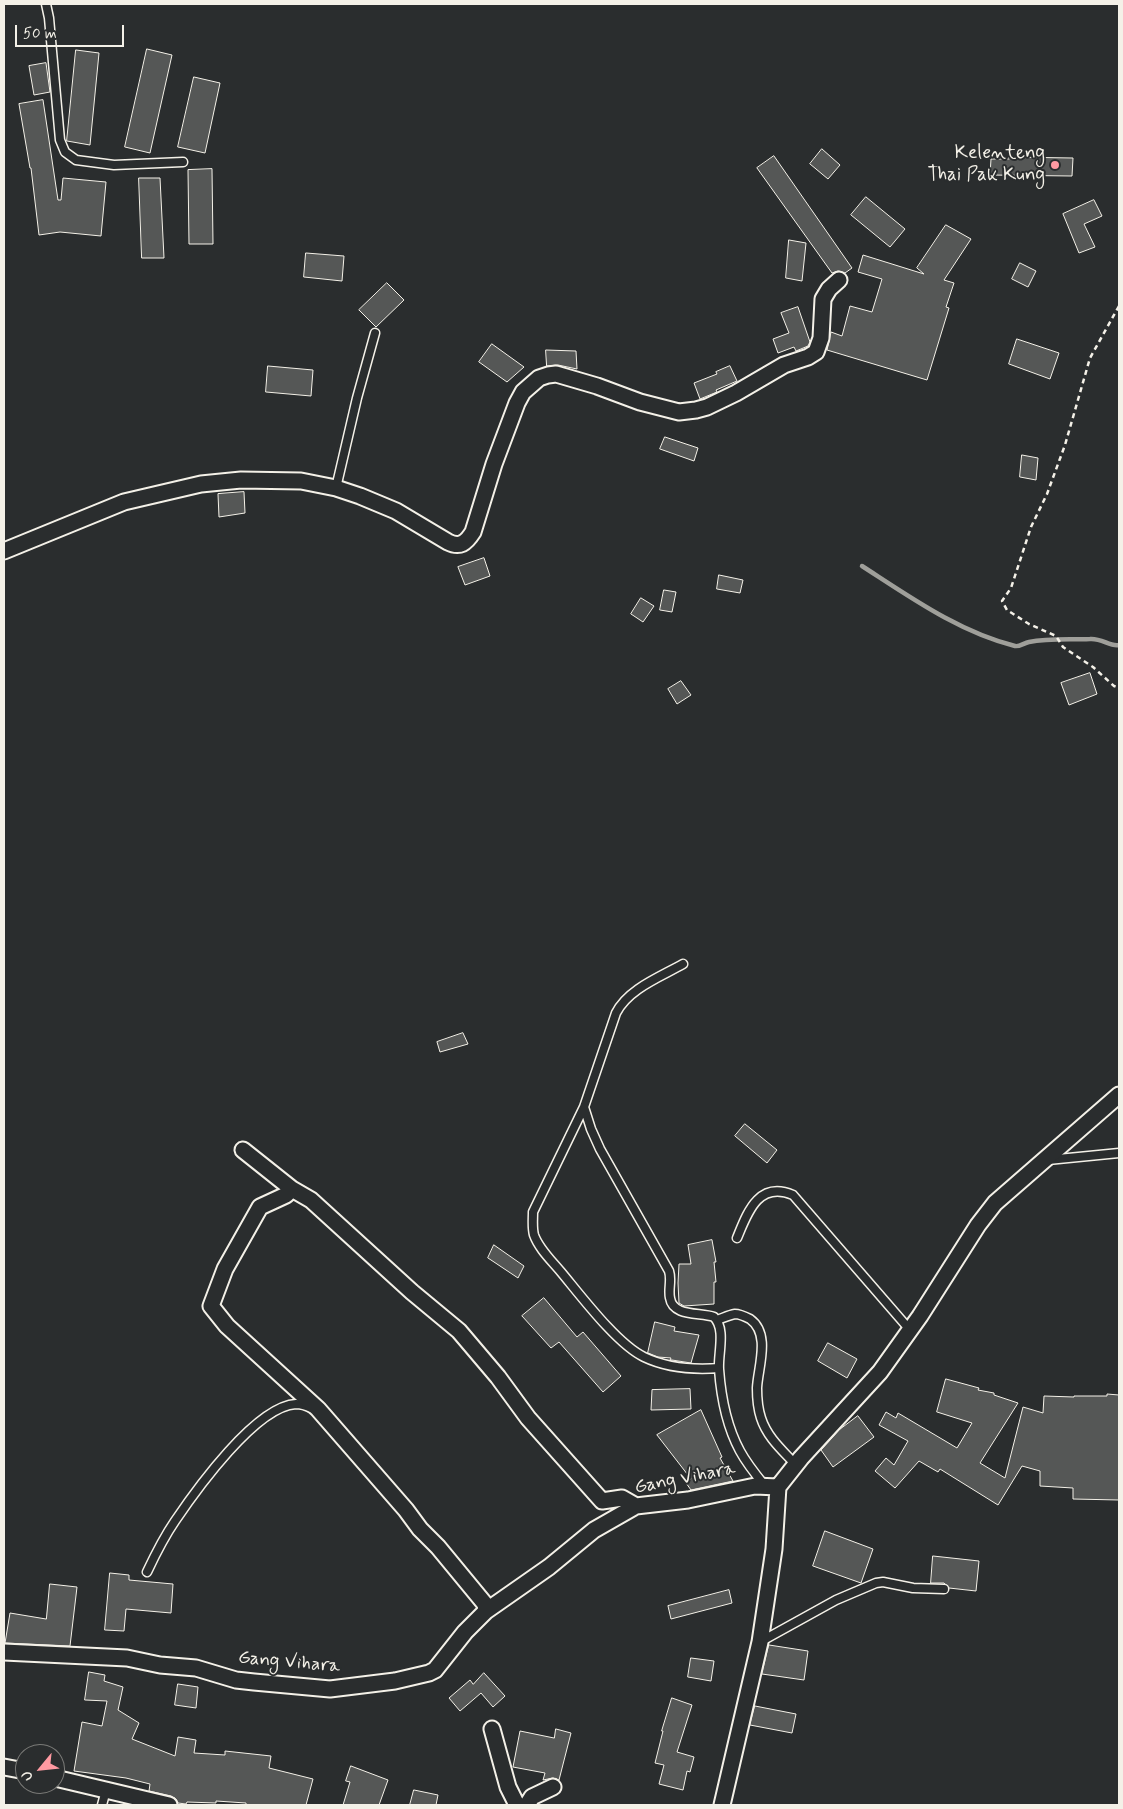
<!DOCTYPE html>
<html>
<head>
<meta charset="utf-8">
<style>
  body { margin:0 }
  #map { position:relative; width:1123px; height:1809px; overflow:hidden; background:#2a2d2e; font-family:Mynerve,sans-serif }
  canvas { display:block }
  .frame { position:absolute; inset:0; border:5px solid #f4f1e8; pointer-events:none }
  .north { position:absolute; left:15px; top:1744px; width:50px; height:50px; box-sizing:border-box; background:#2a2d2e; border:1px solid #7b7b78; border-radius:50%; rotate:242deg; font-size:14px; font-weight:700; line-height:20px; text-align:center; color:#f4f1e8 }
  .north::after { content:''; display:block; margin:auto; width:18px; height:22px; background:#ff9aa2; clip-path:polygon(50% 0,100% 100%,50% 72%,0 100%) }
  .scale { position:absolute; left:15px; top:25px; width:109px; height:22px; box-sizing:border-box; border:2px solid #f4f1e8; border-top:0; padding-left:6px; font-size:15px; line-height:18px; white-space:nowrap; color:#f4f1e8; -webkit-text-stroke:4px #2a2d2e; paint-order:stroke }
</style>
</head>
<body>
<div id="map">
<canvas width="1123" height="1809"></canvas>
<div class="frame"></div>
<div class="north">U</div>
<div class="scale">50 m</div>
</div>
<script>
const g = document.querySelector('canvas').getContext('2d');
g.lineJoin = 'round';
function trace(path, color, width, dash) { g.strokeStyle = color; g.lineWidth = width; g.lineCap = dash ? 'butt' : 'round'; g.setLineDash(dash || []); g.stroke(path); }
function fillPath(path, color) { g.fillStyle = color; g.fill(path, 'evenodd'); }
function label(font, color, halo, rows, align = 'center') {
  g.font = font + ' Mynerve,sans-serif'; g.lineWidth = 4; g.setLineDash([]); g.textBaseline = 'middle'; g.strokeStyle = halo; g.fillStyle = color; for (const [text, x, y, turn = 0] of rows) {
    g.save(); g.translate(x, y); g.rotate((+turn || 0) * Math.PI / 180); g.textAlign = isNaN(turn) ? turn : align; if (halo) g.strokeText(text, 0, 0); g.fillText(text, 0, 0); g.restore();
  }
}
trace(new Path2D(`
  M862,566C910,597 959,632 1015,646C1019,647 1024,643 1029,642C1049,638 1070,640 1090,639C1102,638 1110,647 1119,645`), '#9f9f9a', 4.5);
const building = new Path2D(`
  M147,49L172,55L150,153L125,147Z
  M76,50L99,53L90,145L67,141Z
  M46,63L50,92L34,95L29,66Z
  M194,77L220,83L205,153L178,147Z
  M43,100L58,200H61L63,178L106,182L101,236L60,232L39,235L31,168H30L19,104Z
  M822,149L840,165L828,179L810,164Z
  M774,156L852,268L845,273L838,271L832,273L757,168Z
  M1009,157L1073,158L1072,176L990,175L991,159H1009Z
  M212,169L213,244H189L188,170Z
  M139,178H160L164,258H142Z
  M866,197L905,229L890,247L851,215Z
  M1094,200L1102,216L1084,224L1095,247L1079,253L1063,214Z
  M946,225L971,239L944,280L954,283L946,307L949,308L927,380L827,350L831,332L842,336L850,306L872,312L882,279L858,272L863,255L924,274L917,268Z
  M789,240L806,243L802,281L786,278Z
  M306,253L344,256L342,281L304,277Z
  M1020,263L1036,271L1028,287L1012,279Z
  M387,283L404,300L376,327L359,310Z
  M798,307L810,342L808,346L796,351L794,347L778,353L773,339L789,333L781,313Z
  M1017,339L1059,353L1050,379L1009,364Z
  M492,344L524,367L507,382L479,362Z
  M546,350L576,351L577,369L558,365L547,366Z
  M268,366L313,370L311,396L266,392Z
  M730,366L737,381L716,390L717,392L700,399L694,383L717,374L716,372Z
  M665,437L698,448L694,461L660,449Z
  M1022,455L1038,458L1036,480L1020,477Z
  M244,492L245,513L219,517L218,494Z
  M484,558L490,576L465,585L458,567Z
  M719,575L743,580L740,593L717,589Z
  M664,590L676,592L672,612L660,610Z
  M641,598L654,606L643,622L631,614Z
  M1090,673L1097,694L1069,705L1061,683Z
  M681,681L691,695L677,704L668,689Z
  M463,1033L468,1044L440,1052L437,1042Z
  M745,1124L777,1150L767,1163L735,1136Z
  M712,1240L716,1262H714L716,1282H714V1304L684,1306L679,1303L678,1283L679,1264H691L688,1245Z
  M494,1245L524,1266L518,1278L488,1258Z
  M544,1298L577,1337L583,1332L621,1376L603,1392L559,1342L551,1348L522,1316Z
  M655,1322L675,1327L674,1331L699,1335L691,1363L672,1360H670L671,1358L658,1357L648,1353Z
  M828,1343L857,1359L847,1378L818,1361Z
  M946,1379L979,1388L978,1390L994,1393V1395L1018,1403L980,1463L1005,1478L1023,1407L1043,1413L1044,1396L1074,1397V1396H1107V1394L1119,1395V1500L1073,1499V1488L1040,1486V1471L1022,1466L998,1505L940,1469L938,1472L919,1461L895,1488L875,1471L886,1458L894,1465L908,1441L879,1425L886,1412L896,1418L898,1413L957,1448L972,1423L937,1412Z
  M690,1389L691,1409L651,1410L652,1390Z
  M701,1410L722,1457L720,1458L733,1481L691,1490L686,1483L691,1479L657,1435Z
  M858,1416L874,1437L833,1467L821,1450L839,1430Z
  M825,1531L873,1549L861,1583L813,1566Z
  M933,1556L979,1561L976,1591L949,1588L944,1583H931Z
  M110,1573L129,1575V1580L173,1584L171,1613L126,1609L124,1631L105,1630Z
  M50,1584L77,1587L70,1646L5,1643L10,1613L46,1619Z
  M729,1590L732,1603L671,1619L668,1606Z
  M769,1645L808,1651L804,1680L762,1674Z
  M691,1658L714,1661L711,1681L688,1677Z
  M89,1672L105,1675L104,1681L123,1687L118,1710L139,1723L132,1739L175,1756L178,1737L196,1740L194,1753L225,1755V1751L271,1756L269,1768L313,1779L306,1805H246V1803L216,1801V1803L187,1802L186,1804L178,1803L176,1799L171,1796L149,1791L150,1784L126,1778L74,1771L82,1722L102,1726L107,1701L85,1700Z
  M484,1673L505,1696L493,1707L481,1693L460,1711L449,1698L470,1680L473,1684Z
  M178,1684L198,1687L196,1708L175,1705Z
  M672,1698L692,1705L677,1752L694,1757L690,1772L687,1771L683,1790L659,1784L664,1765L655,1763L663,1731H662Z
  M755,1706L796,1714L792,1733L750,1725Z
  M556,1729L571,1733L559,1780L553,1778L543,1780L545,1773L513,1767L520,1731L554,1738Z
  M351,1766L388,1780L379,1805H343L350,1782L346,1781Z
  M414,1790L438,1795L436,1805H410Z`);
fillPath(building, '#555756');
trace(building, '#f4f1e8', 1);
const service = new Path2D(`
  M46,4L49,18L60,140L65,152L76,160L114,165L183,162
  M336,488L357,398L375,333
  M683,964C660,977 628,989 616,1013L584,1107L591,1129L600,1149L669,1271C672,1280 668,1289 670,1298C673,1317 700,1312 714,1317C726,1329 718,1353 719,1369C721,1397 727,1427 740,1451C747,1464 756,1475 765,1486
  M584,1107L533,1212C533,1220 532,1228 534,1235C539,1249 552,1261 561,1272C581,1296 617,1344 644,1357C667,1368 693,1370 719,1368
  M1048,1160L1119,1153
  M737,1238C747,1214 758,1180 793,1195L910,1330
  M717,1320C723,1318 729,1315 735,1314C740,1314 746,1317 750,1319C771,1334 758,1367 757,1388C757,1398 758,1409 761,1418C767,1437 782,1450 795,1464
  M147,1572C155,1555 164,1537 175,1521C196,1490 256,1406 296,1404C301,1404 307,1406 311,1408
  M760,1642L836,1600L876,1583L883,1582L913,1588L944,1589
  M102,1805L106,1790`);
const minor = new Path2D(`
  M4,551L124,502L201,484L241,480L301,481L336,488L360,496L396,511L448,542C460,548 466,543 473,532L494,464L517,403L523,392L539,378L548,375L556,374L597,386L640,402L679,412L696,410L707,407L736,393L784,365L808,357L816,352L821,338L823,299L829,289L839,280
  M243,1150L292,1189
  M486,1611L485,1604L438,1547L420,1529L406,1510L318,1409L227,1326L211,1306L225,1269L260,1207L286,1195L292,1189L311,1200L412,1292L459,1331L498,1377L528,1418L602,1501L622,1498L636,1506
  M4,1652L127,1658L160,1665L196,1668L236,1680L254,1682L330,1689L395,1681L429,1673L435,1670L465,1632L486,1611L549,1567L594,1530L636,1506L688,1500L755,1486L778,1487
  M492,1729L508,1787L517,1805
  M4,1767L25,1771
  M55,1778L169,1805
  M527,1805L532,1797L553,1787
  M722,1805L760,1642L774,1549L778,1487L801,1458L880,1372L920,1316L978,1225L995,1203L1119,1095`);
trace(service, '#f4f1e8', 11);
trace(minor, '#f4f1e8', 19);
trace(new Path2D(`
  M1119,306L1090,358L1065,445L1047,494L1031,527L1011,588L1002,601L1007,610L1029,624L1056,636L1063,647L1093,667L1114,686L1119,688`), '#f4f1e8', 2.5, [5, 4]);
trace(service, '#2a2d2e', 8);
trace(minor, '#2a2d2e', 15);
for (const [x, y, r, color] of [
  [1055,165,5,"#ff9aa2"]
]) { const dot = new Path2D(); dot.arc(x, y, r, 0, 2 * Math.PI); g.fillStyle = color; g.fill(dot); trace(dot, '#2a2d2e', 2); }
label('19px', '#f4f1e8', '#2a2d2e', [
  ["Kelenteng",1045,154],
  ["Thai Pak Kung",1045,176]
], 'right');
label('19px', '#f4f1e8', '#2a2d2e', [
  ["Gang Vihara",685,1479,-11],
  ["Gang Vihara",289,1663,5]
]);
</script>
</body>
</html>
